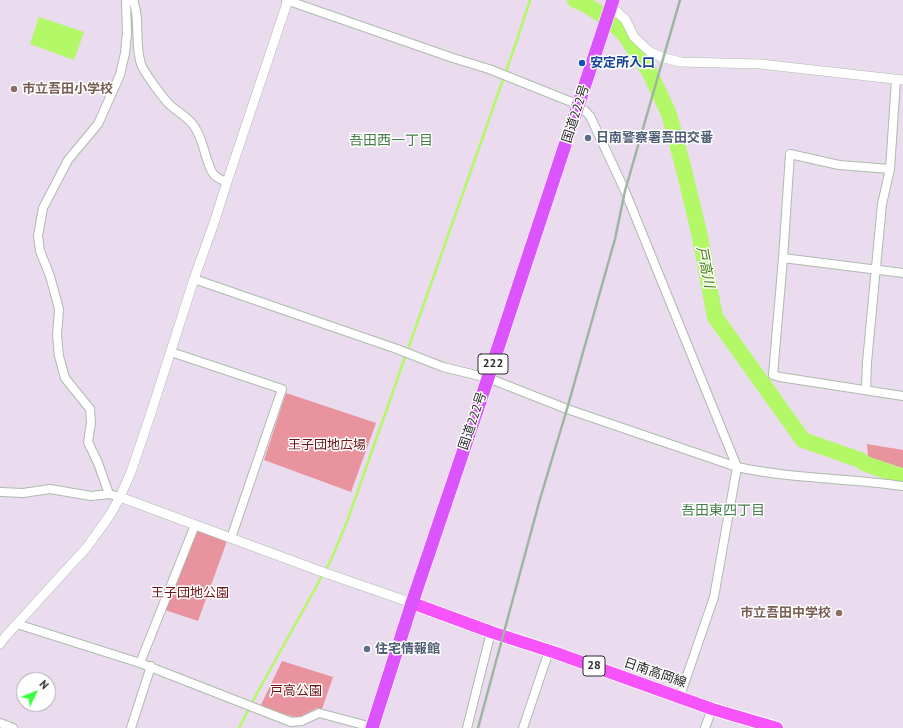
<!DOCTYPE html>
<html>
<head>
<meta charset="utf-8">
<style>
  body { margin:0 }
  #map { position:relative; width:903px; height:728px; overflow:hidden; background:#eadbee; font-family:"PT Sans",sans-serif }
  canvas { display:block }
  .north { position:absolute; left:16px; top:672px; width:40px; height:40px; box-sizing:border-box; background:#fff; border:1px solid #aaa; border-radius:50%; rotate:47deg; font-size:11px; font-weight:700; line-height:16px; text-align:center; color:#2b2b2b }
  .north::after { content:''; display:block; margin:auto; width:14px; height:18px; background:#37ff3c; clip-path:polygon(50% 0,100% 100%,50% 72%,0 100%) }
</style>
</head>
<body>
<div id="map">
<canvas width="903" height="728"></canvas>
<div class="north">N</div>
</div>
<script>
const g = document.querySelector('canvas').getContext('2d');
g.lineJoin = 'round';
function fillPath(path, color) { g.fillStyle = color; g.fill(path, 'evenodd'); }
function trace(path, color, width, dash) { g.strokeStyle = color; g.lineWidth = width; g.lineCap = dash ? 'butt' : 'round'; g.setLineDash(dash || []); g.stroke(path); }
function label(font, color, halo, rows, align = 'center') {
  g.font = font + ' "PT Sans","Noto Sans JP",sans-serif'; g.lineWidth = 3; g.setLineDash([]); g.textBaseline = 'middle'; g.strokeStyle = halo; g.fillStyle = color; for (const [text, x, y, turn = 0] of rows) {
    g.save(); g.translate(x, y); g.rotate((+turn || 0) * Math.PI / 180); g.textAlign = isNaN(turn) ? turn : align; if (halo) g.strokeText(text, 0, 0); g.fillText(text, 0, 0); g.restore();
  }
}
fillPath(new Path2D(`
  M286,393L376,423L351,492L264,460Z
  M867,444L903,450V468L868,457Z
  M195,530L227,541L198,621L165,610Z
  M282,661L333,677L322,709L317,708L298,718L260,707Z`), '#e9939f');
fillPath(new Path2D(`
  M39,17L84,32L74,60L30,44Z`), '#b3f866');
trace(new Path2D(`
  M239,728L256,695L331,560L348,519L517,40L530,0`), '#b3f866', 2.5);
trace(new Path2D(`
  M575,0L585,4L602,15L618,28L625,35L649,71L669,114L684,170L699,232L715,317L803,440L860,460L866,464L903,477`), '#b3f866', 16);
const minor = new Path2D(`
  M133,0C141,20 134,43 141,64C143,71 163,98 169,104C177,112 187,116 194,126C204,140 204,157 212,172C215,177 221,180 227,182
  M286,0L453,58L489,69L579,105L590,116L625,191L737,467L714,597L680,696
  M890,169L839,165L790,154L783,258L773,375L780,377L903,396
  M783,258L903,273
  M194,279L397,349L443,367L488,378L567,409L737,467C792,479 848,478 903,486
  M171,352L282,389L231,538
  M866,390L867,362L882,204L890,169L896,80
  M0,492L23,493L50,489L91,496L109,494L120,497
  M109,494L98,463L88,442L91,423L90,409L65,378L59,356L57,335L59,309L50,276L40,251L38,236L43,208L68,160L98,124L120,75L125,53L127,33L126,0
  M17,624L140,663L291,722L302,721L319,713L372,727
  M140,663L195,525
  M0,723L13,728
  M131,728L151,666
  M467,728L491,632
  M523,728L549,651
  M705,728L712,709`);
const tertiary = new Path2D(`
  M611,7L625,19L634,37L650,52L664,58L681,62L760,64L903,80
  M120,497L317,570L412,603
  M0,644L5,637L87,547L110,515L120,497L131,472L150,416L194,279L215,220L227,182L288,0`);
const primary = new Path2D(`
  M412,603L491,632L556,653L712,709L777,728`);
const trunk = new Path2D(`
  M372,728L412,603L488,378L613,0`);
trace(minor, '#acbcac', 10);
trace(tertiary, '#acbcac', 10);
trace(primary, '#fff', 14);
trace(trunk, '#fff', 14);
trace(minor, '#fff', 8);
trace(tertiary, '#fff', 9);
trace(primary, '#f753fb', 12);
trace(trunk, '#dc54fd', 13);
trace(new Path2D(`
  M478,728L540,499L567,409L615,239L625,191L680,0`), '#9eb69f', 2.5);
for (const [x, y, r, color] of [
  [582,63,4,"#1a4fb4"],
  [14,89,4,"#8d6e63"],
  [588,138,4,"#5c6f8a"],
  [839,613,4,"#8d6e63"],
  [367,649,4,"#5c6f8a"]
]) { const dot = new Path2D(); dot.arc(x, y, r, 0, 2 * Math.PI); g.fillStyle = color; g.fill(dot); trace(dot, '#fff', 1.5); }
for (const [x, y, w] of [
  [493,364,30],
  [594,666,22]
]) { const box = new Path2D(); box.roundRect(x - w / 2, y - 10, w, 20, 3); g.fillStyle = '#fff'; g.fill(box); trace(box, '#2b2b2b', 1); }
label('bold 12px', '#2b2b2b', null, [
  ["222",493,364],
  ["28",594,666]
]);
label('bold 13px', '#164399', '#fff', [
  ["安定所入口",590,63]
], 'left');
label('bold 13px', '#785e54', '#fff', [
  ["市立吾田小学校",22,89],
  ["市立吾田中学校",831,613,"right"]
], 'left');
label('13px', '#2b2b2b', '#fff', [
  ["国道222号",576,114,-72],
  ["国道222号",473,421,-71],
  ["日南高岡線",655,673,19]
]);
label('bold 13px', '#4e5e75', '#fff', [
  ["日南警察署吾田交番",596,138],
  ["住宅情報館",375,649]
], 'left');
label('13px', '#6e1514', '#fff', [
  ["王子団地広場",327,445],
  ["王子団地公園",190,593],
  ["戸高公園",296,691]
]);
label('14px', '#477f49', '#fff', [
  ["吾田西一丁目",391,141],
  ["吾田東四丁目",723,511]
]);
label('italic 14px', '#3d8106', '#fff', [
  ["戸高川",705,267,79]
]);
</script>
</body>
</html>
